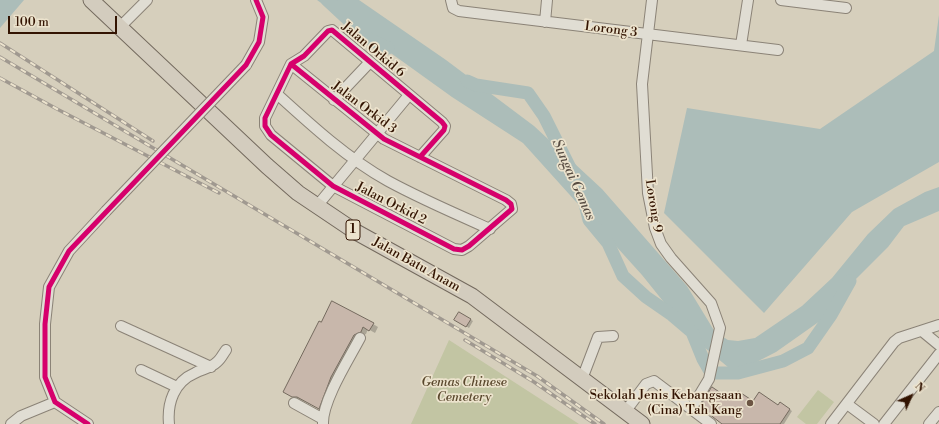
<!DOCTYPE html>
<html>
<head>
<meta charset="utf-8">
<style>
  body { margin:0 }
  #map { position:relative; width:939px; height:424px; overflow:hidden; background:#d6cfbc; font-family:"Libre Bodoni",serif }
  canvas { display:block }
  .north { position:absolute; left:891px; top:376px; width:40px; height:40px; -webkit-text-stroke:3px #ece3cd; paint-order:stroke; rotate:45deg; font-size:11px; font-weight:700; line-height:16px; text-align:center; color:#331402 }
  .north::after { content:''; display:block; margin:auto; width:14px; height:18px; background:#331402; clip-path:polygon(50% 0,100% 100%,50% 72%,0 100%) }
  .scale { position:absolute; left:8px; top:16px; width:109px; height:18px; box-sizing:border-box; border:2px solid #331402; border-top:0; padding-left:5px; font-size:12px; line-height:14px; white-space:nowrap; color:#331402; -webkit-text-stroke:3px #ece3cd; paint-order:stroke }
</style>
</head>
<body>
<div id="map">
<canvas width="939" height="424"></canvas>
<div class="north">N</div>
<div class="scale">100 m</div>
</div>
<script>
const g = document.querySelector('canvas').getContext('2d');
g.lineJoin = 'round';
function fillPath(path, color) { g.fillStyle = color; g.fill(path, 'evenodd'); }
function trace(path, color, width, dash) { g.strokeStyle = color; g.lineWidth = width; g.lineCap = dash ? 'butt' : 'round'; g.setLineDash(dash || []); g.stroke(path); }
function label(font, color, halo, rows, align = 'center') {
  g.font = font + ' "Libre Bodoni",serif'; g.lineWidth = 3.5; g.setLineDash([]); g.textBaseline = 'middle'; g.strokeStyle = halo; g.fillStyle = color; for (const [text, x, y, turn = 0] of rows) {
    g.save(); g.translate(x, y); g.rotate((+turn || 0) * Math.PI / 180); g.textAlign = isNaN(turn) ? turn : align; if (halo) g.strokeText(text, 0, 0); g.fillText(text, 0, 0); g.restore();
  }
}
fillPath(new Path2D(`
  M449,340L579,424H411Z
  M818,390L834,402L817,424H806L797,417Z`), '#c2c5a3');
fillPath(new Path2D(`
  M0,0H24L0,28Z
  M317,0H359L446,60L534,126L602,189L687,286L715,332L728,340L738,341L755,338L802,306L832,278L868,234L894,209L925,192L939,187V211L904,226L888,247L855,280L820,321L776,352L735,373L704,347L675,316L642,275L523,143L452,97Z
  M939,15V162L852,212L764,313L664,213L687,108L820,129L934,51Z`), '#acbdb9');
fillPath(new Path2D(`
  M459,313L473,321L469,328L455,319Z
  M322,323L373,324L378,327L375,333L368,329L366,334L359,337L324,411L284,392Z
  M732,401L778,406L780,403L792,411L784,424H723Z`), '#0003');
trace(new Path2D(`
  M327,0L369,39L388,48
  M467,81L476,85L528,93L544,116L570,168
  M584,200L589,220L608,243L623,276L646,297L672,315L692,332L703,359L711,373H738L783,361L808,348L831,315L850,281`), '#acbdb9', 13);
const building = new Path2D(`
  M332,301L374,323L369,331L363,327L361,332L354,335L331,377L319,409L297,397H292L283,392L319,321L321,322Z
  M459,312L471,319L466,327L454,320Z
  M712,387L731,400L738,391L753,401L759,392L778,405L780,402L790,409L780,424H722L700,407Z`);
fillPath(building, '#c8b7ab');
trace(building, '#746a5e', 1);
const minor = new Path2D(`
  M451,0L453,8L459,11L778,50
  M652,0L642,84L648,193L655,228L661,244L671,258L711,303L720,328L709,379L691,409
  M781,0L846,8
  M545,22L547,0
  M120,27L147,0
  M741,45L748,0
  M291,64L384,139L506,200L511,204L512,209L469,246L462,250L454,249L333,186L271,135L265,126V118L291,64L304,56L328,31L332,30L442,122L445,126L444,130L420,157
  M246,65L259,42L263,17L256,0
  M277,94C311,125 347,158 388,181C421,199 456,214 490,229
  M334,100L370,62
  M317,206L409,95
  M121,326L211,367
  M922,331L939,345
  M141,370L177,387
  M582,379L598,337L613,336
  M294,403L323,419
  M847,404L874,424
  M625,412L646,384L654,381L711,424
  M11,424L21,416L55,402
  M88,424L55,402L45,377V324L49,287L69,251L106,211
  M169,424C167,403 174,382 195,373C202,369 211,368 217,362C221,359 223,354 226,350
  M323,424C322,401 349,359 360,338
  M831,424L894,342L899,338L939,325
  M884,424L939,354
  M929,424L939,412`);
const highway = new Path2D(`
  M91,0L267,166L298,193L356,232L472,296L642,424`);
trace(minor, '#8b8377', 12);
trace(highway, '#746a5e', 17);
trace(minor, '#e0ddd3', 10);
trace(highway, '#d3ccbe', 15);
const rail = new Path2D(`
  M0,43L153,141
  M0,57L537,376L604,424
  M0,78L57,109L219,193
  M465,340L534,382L595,424`);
trace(rail, '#a09990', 3.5);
trace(rail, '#ece3cd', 2, [6]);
const minorBridge = new Path2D(`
  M106,211L246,65`);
trace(minorBridge, '#8b8377', 12, []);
trace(minorBridge, '#e0ddd3', 10);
trace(new Path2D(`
  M291,64L384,139L506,200L511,204L512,209L469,246L462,250L454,249L333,186L271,135L265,126V118L291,64L304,56L328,31L332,30L442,122L445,126L444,130L420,157
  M88,424L55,402L45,377V324L49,287L69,251L246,65L259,42L263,17L256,0`), '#d6006c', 5);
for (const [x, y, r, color] of [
  [750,403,4,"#6c5543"]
]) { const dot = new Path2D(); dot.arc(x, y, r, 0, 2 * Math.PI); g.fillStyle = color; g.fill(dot); trace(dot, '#ece3cd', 1.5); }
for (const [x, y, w] of [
  [353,230,14]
]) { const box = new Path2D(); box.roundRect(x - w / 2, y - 10, w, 20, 3); g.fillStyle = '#ece3cd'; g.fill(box); trace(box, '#331402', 1); }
label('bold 12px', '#331402', null, [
  ["1",353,230]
]);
label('13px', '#331402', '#ece3cd', [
  ["Lorong 3",611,30,7],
  ["Jalan Orkid 6",373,50,40],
  ["Jalan Orkid 3",364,108,37],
  ["Jalan Orkid 2",391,204,27],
  ["Lorong 9",653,206,81],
  ["Jalan Batu Anam",416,265,29]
]);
label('italic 13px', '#59472c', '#ece3cd', [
  ["Gemas Chinese",464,383],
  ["Cemetery",464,398]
]);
label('13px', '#331402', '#ece3cd', [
  ["Sekolah Jenis Kebangsaan",742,396],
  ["(Cina) Tah Kang",742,411]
], 'right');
label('italic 14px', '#574c42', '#ece3cd', [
  ["Sungai Gemas",573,180,66]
]);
</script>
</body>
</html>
